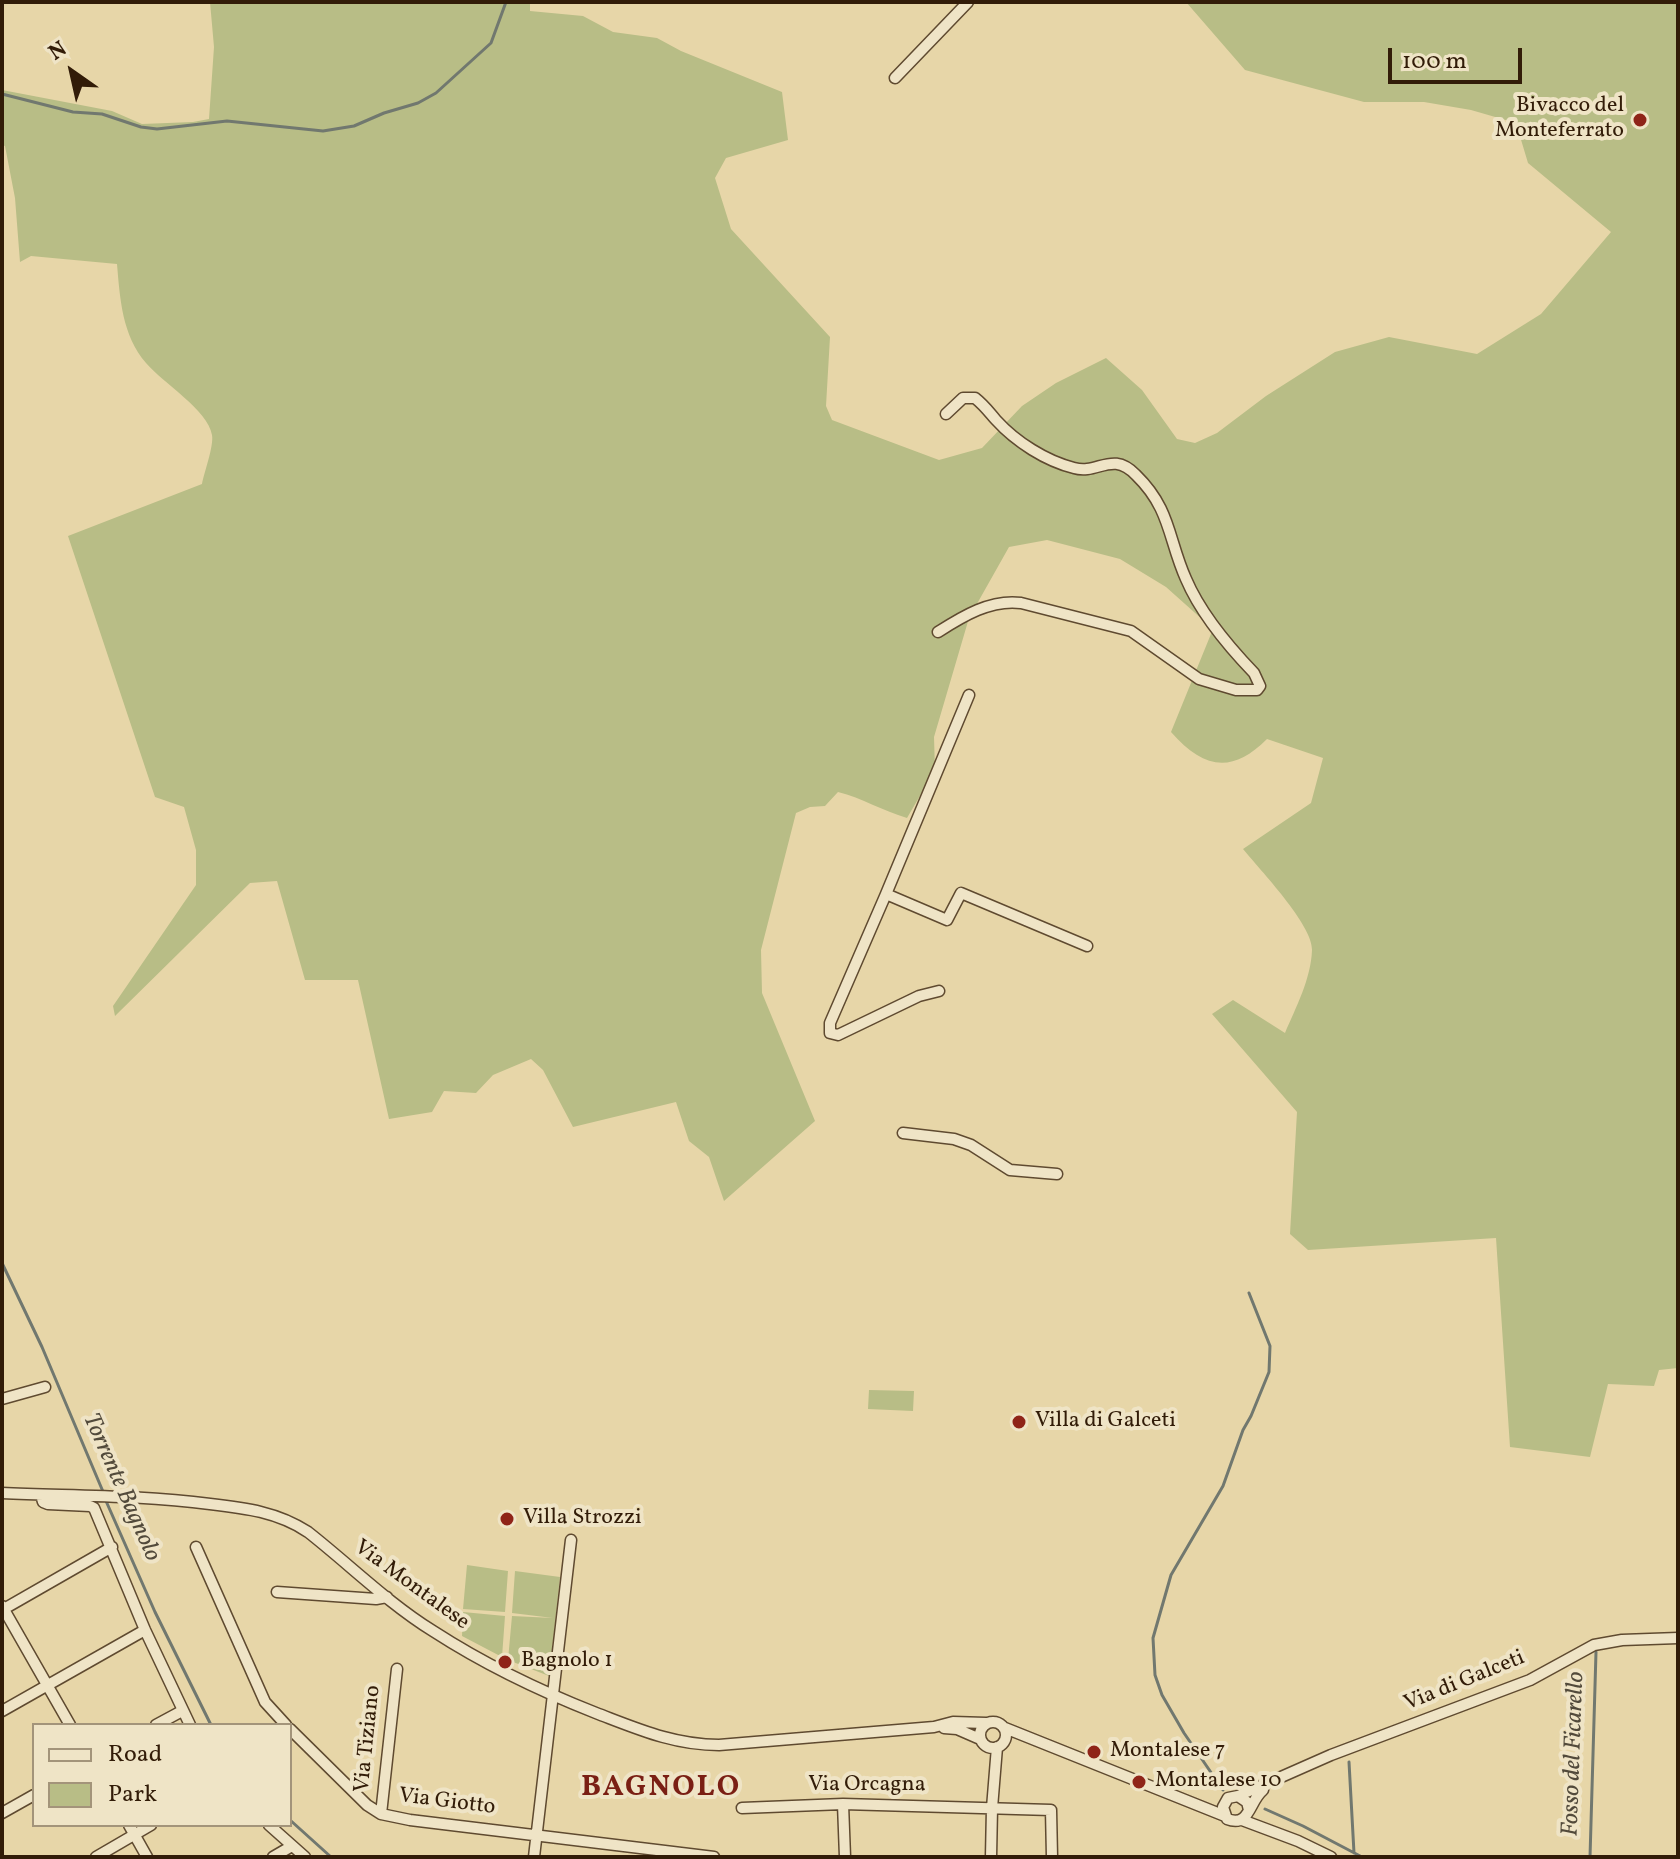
<!DOCTYPE html>
<html>
<head>
<meta charset="utf-8">
<style>
  body { margin:0 }
  #map { position:relative; width:1680px; height:1859px; overflow:hidden; background:#e7d6a8; font-family:Vollkorn,serif }
  canvas { display:block }
  .frame { position:absolute; inset:0; border:4px solid #321c08; pointer-events:none }
  .legend { position:absolute; left:32px; top:1723px; width:260px; height:104px; box-sizing:border-box; background:#efe4c6; border:2px solid #a3947a; margin:0; padding:10px 14px; list-style:none; font-size:24px; color:#321c08 }
  .legend li { display:flex; align-items:center; gap:16px; height:40px }
  .legend b { width:40px; border:2px solid #a3947a }
  .north { position:absolute; left:32px; top:32px; width:80px; height:80px; -webkit-text-stroke:6px #efe4c6; paint-order:stroke; rotate:326deg; font-size:22px; font-weight:700; line-height:32px; text-align:center; color:#321c08 }
  .north::after { content:''; display:block; margin:auto; width:28px; height:36px; background:#321c08; clip-path:polygon(50% 0,100% 100%,50% 72%,0 100%) }
  .scale { position:absolute; left:1388px; top:48px; width:134px; height:36px; box-sizing:border-box; border:4px solid #321c08; border-top:0; padding-left:10px; font-size:24px; line-height:28px; white-space:nowrap; color:#321c08; -webkit-text-stroke:6px #efe4c6; paint-order:stroke }
</style>
</head>
<body>
<div id="map">
<canvas width="1680" height="1859"></canvas>
<div class="frame"></div>
<ul class="legend">
<li><b style="height:10px;background:#efe4c6"></b>Road</li>
<li><b style="height:22px;background:#b8bd86"></b>Park</li>
</ul>
<div class="north">N</div>
<div class="scale">100 m</div>
</div>
<script>
const g = document.querySelector('canvas').getContext('2d');
g.lineJoin = 'round';
function fillPath(path, color) { g.fillStyle = color; g.fill(path, 'evenodd'); }
function trace(path, color, width, dash) { g.strokeStyle = color; g.lineWidth = width; g.lineCap = dash ? 'butt' : 'round'; g.setLineDash(dash || []); g.stroke(path); }
function label(font, color, halo, rows, align = 'center') {
  g.font = font + ' Vollkorn,serif'; g.lineWidth = 8; g.setLineDash([]); g.textBaseline = 'middle'; g.strokeStyle = halo; g.fillStyle = color; for (const [text, x, y, turn = 0] of rows) {
    g.save(); g.translate(x, y); g.rotate((+turn || 0) * Math.PI / 180); g.textAlign = isNaN(turn) ? turn : align; if (halo) g.strokeText(text, 0, 0); g.fillText(text, 0, 0); g.restore();
  }
}
fillPath(new Path2D(`
  M210,2H530V11L583,16L613,32L657,38L681,51L782,92L788,140L726,158L715,178L731,229L830,337L826,406L832,420L939,460L982,448L1022,406L1056,383L1106,358L1142,390L1177,439L1195,443L1217,433L1266,396L1335,352L1389,337L1477,354L1541,314L1611,232L1528,163L1516,123L1471,110L1424,102H1364L1245,70L1186,2H1678V1368L1659,1370L1654,1386L1608,1384L1590,1457L1510,1447L1496,1238L1308,1250L1290,1234L1297,1112L1212,1014L1233,1000L1285,1033C1296,1007 1311,979 1312,950C1313,925 1260,870 1243,849L1311,803L1323,758L1267,739C1231,775 1203,768 1171,732L1213,629L1166,587L1120,559L1047,540L1009,547L969,618L934,737L935,770L907,818C883,811 862,798 838,792L825,806L810,807L796,813L761,950L762,993L815,1121L724,1201L709,1157L689,1141L676,1102L573,1127L543,1070L531,1059L493,1075L476,1093L444,1091L432,1112L389,1119L358,980H305L277,881L250,883L115,1016L113,1006L196,885V850L184,807L155,797L68,536L202,484C204,473 214,446 212,435C208,410 163,383 146,363C122,335 120,299 117,264L31,256L20,262L15,198L5,146L2,145V90L112,111L142,124L193,122L209,119L214,47Z
  M869,1390L914,1391L913,1411L868,1409Z
  M467,1565L508,1571L505,1612L463,1609Z
  M515,1571L560,1577L549,1676L508,1660L512,1616L553,1618L512,1613Z
  M463,1612L505,1616L502,1657L462,1636Z`), '#b8bd86');
trace(new Path2D(`
  M2,94L73,112L102,114L141,127L157,129L227,121L323,131L354,126L384,113L418,103L436,93L491,43L506,2
  M2,1263L42,1347L104,1494
  M106,1501L155,1612L211,1725
  M1349,1762L1354,1853
  M1223,1790L1184,1733L1162,1695L1155,1675L1153,1638L1171,1575L1223,1486L1243,1430L1251,1416L1269,1372L1270,1346L1249,1293
  M1265,1809L1303,1826L1362,1857
  M290,1820L331,1857
  M1590,1857L1596,1652`), '#71786f', 3);
const minor = new Path2D(`
  M895,78L968,2
  M938,632C963,616 991,599 1021,603L1131,631L1199,679L1236,690H1257L1260,686L1254,673C1229,647 1200,612 1186,579C1168,539 1171,509 1136,475C1112,450 1098,475 1074,468C1046,461 1016,442 996,420C989,412 984,405 975,398H963L946,414
  M886,894L969,695
  M939,991L919,996L838,1035L830,1033V1023L886,894L947,920L961,893L1087,946
  M903,1133L954,1139L971,1145L1010,1170L1057,1174
  M2,1399L45,1387
  M2,1493C72,1496 141,1495 210,1504C245,1508 278,1512 308,1532C350,1565 388,1603 433,1631C484,1664 540,1691 596,1713C638,1729 674,1745 719,1745L934,1727L953,1722L986,1723
  M41,1495L43,1502L48,1504L90,1506L94,1508L145,1630L190,1725
  M196,1547L265,1702L286,1725
  M277,1592L376,1599L387,1597
  M2,1606L70,1725
  M2,1610L112,1547
  M2,1711L145,1630
  M980 1735a13 13 0 1 1 26 0a13 13 0 1 1-26 0Z
  M156,1725L182,1711
  M944,1728L957,1729L980,1739
  M1005,1728L1225,1816
  M290,1729L367,1805L381,1814L410,1820L714,1857
  M1238,1796L1331,1755L1530,1680L1594,1645L1622,1640L1678,1638
  M843,1804L845,1857
  M742,1808L843,1804L1051,1810L1052,1857
  M1249,1810L1247,1802L1238,1796L1228,1798L1223,1807L1227,1819C1250,1828 1249,1801 1263,1790
  M2,1813L34,1795
  M381,1814L397,1669
  M1242,1820L1298,1841L1331,1857
  M129,1825L147,1857
  M269,1825L305,1857
  M96,1857L151,1825
  M273,1857L292,1846
  M534,1857L571,1540
  M991,1857L992,1808L997,1747`);
trace(minor, '#5f4a30', 13);
trace(minor, '#efe4c6', 10);
for (const [x, y, r, color] of [
  [1640,120,8,"#8f2418"],
  [1019,1422,8,"#8f2418"],
  [507,1519,8,"#8f2418"],
  [505,1662,8,"#8f2418"],
  [1094,1752,8,"#8f2418"],
  [1139,1782,8,"#8f2418"]
]) { const dot = new Path2D(); dot.arc(x, y, r, 0, 2 * Math.PI); g.fillStyle = color; g.fill(dot); trace(dot, '#efe4c6', 3); }
label('22px', '#321c08', '#efe4c6', [
  ["Bivacco del",1624,107,"right"],
  ["Monteferrato",1624,132,"right"],
  ["Villa di Galceti",1035,1422],
  ["Villa Strozzi",523,1519],
  ["Bagnolo 1",521,1662],
  ["Montalese 7",1110,1752],
  ["Montalese 10",1155,1782]
], 'left');
label('22px', '#321c08', '#efe4c6', [
  ["Via Montalese",411,1586,36],
  ["Via di Galceti",1465,1682,-22],
  ["Via Tiziano",369,1739,-84],
  ["Via Orcagna",867,1786],
  ["Via Giotto",447,1803,7]
]);
label('italic 24px', '#524a3b', '#efe4c6', [
  ["Torrente Bagnolo",120,1488,66],
  ["Fosso del Ficarello",1575,1754,-88]
]);
g.letterSpacing = '2px';
label('bold 30px', '#7a1f14', '#efe4c6', [
  ["BAGNOLO",661,1789]
]);
g.letterSpacing = '0px';
</script>
</body>
</html>
